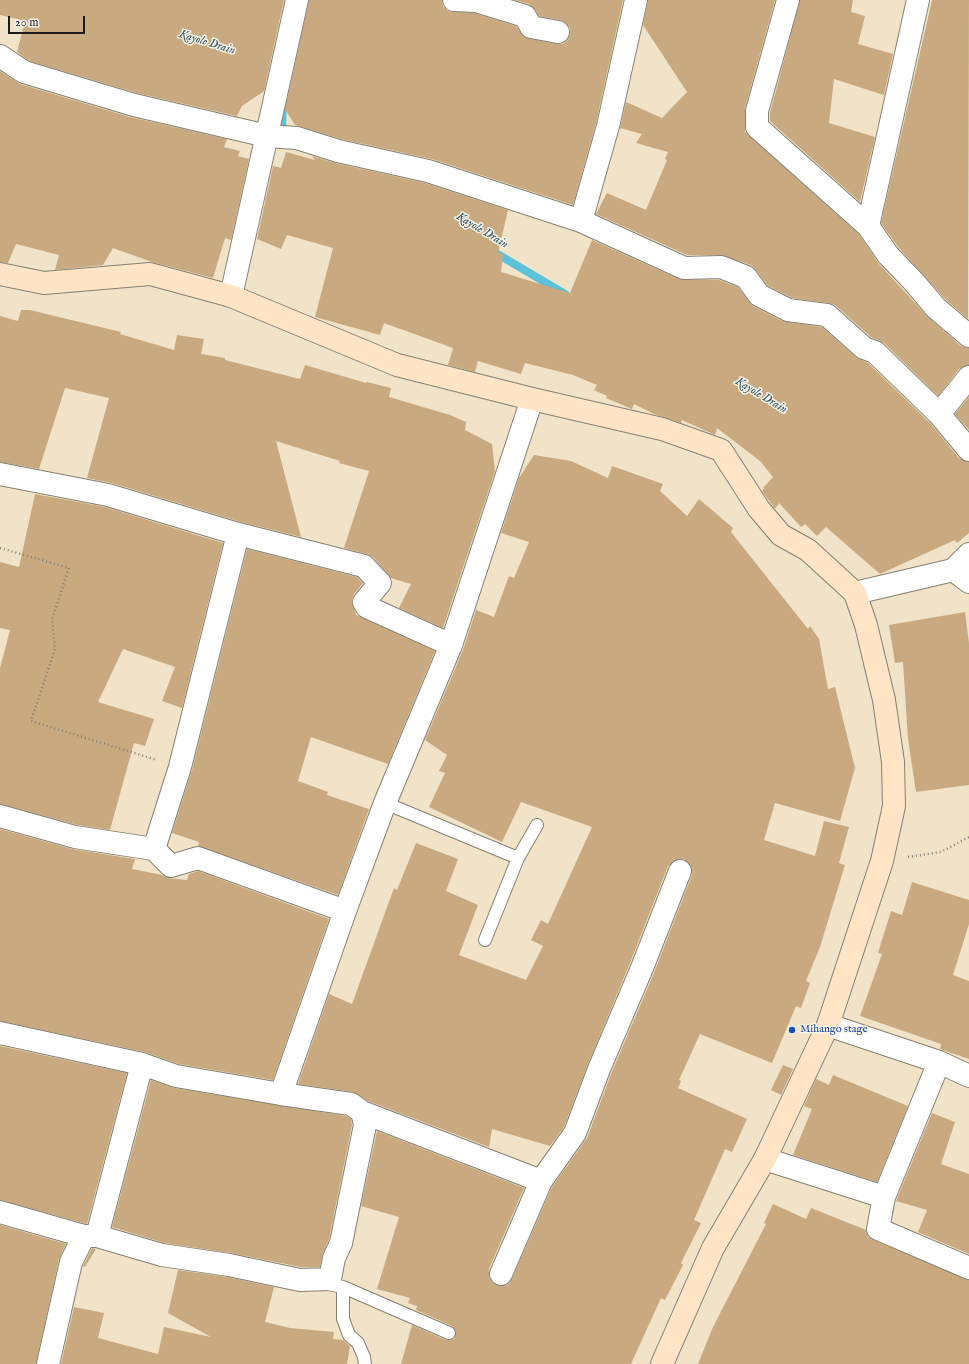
<!DOCTYPE html>
<html>
<head>
<meta charset="utf-8">
<style>
  body { margin:0 }
  #map { position:relative; width:969px; height:1364px; overflow:hidden; background:#f0e3c7; font-family:"IM FELL English",serif }
  canvas { display:block }
  .scale { position:absolute; left:8px; top:16px; width:77px; height:18px; box-sizing:border-box; border:2px solid #1c1c1c; border-top:0; padding-left:5px; font-size:12px; line-height:14px; white-space:nowrap; color:#1c1c1c; -webkit-text-stroke:3px #f7f3e8; paint-order:stroke }
</style>
</head>
<body>
<div id="map">
<canvas width="969" height="1364"></canvas>
<div class="scale">20 m</div>
</div>
<script>
const g = document.querySelector('canvas').getContext('2d');
g.lineJoin = 'round';
function trace(path, color, width, dash) { g.strokeStyle = color; g.lineWidth = width; g.lineCap = dash ? 'butt' : 'round'; g.setLineDash(dash || []); g.stroke(path); }
function fillPath(path, color) { g.fillStyle = color; g.fill(path, 'evenodd'); }
function label(font, color, halo, rows, align = 'center') {
  g.font = font + ' "IM FELL English",serif'; g.lineWidth = 3; g.setLineDash([]); g.textBaseline = 'middle'; g.strokeStyle = halo; g.fillStyle = color; for (const [text, x, y, turn = 0] of rows) {
    g.save(); g.translate(x, y); g.rotate((+turn || 0) * Math.PI / 180); g.textAlign = isNaN(turn) ? turn : align; if (halo) g.strokeText(text, 0, 0); g.fillText(text, 0, 0); g.restore();
  }
}
trace(new Path2D(`
  M283,103L282,127L290,131
  M494,252L565,294`), '#5cc2da', 8);
fillPath(new Path2D(`
  M0,0H284L264,91L242,106L237,116L137,93L29,61L17,52L25,21L0,15Z
  M309,0H442L443,6L448,11L474,13L516,26L524,37L556,44H563L568,40L570,34V28L566,23L560,20L539,16L536,10L529,4L515,0H623L596,123L573,205L432,159L341,139L295,125L285,109Z
  M648,0H775L745,108V132L859,234L879,264L928,317L961,346L969,348V365L959,369L938,396L884,343L871,337L835,305L829,303L792,298L767,285L756,270L751,265L721,255H687L596,214L607,193L646,210L667,160L665,159L668,152L636,143L642,134L620,128L626,102L662,118L687,92L643,25Z
  M800,0H853L851,12L865,16L858,44L893,54L884,95L834,79L829,123L875,137L860,202L770,121V113Z
  M932,0H969L968,319L945,299L898,247L881,223Z
  M0,71L20,84L130,117L227,139L224,147L240,151L238,156L249,159L231,240L225,238L213,278L152,262L113,248L103,265L55,270L59,255L16,244L8,263L0,262Z
  M286,152L315,160L312,156L335,163L425,183L508,210L498,253L503,254L501,272L570,293L592,240L679,279L719,280L738,287L753,306L782,321L822,327L856,357L868,363L930,423L959,458L969,462V533L957,543L955,540L880,574L826,527L817,536L805,524L801,527L779,503L775,509L762,491L764,489L763,488L773,477L760,461L717,428L715,435L682,420L681,423L654,414L634,404L632,409L606,398L607,396L594,390L597,385L573,375L525,363L521,374L478,361L475,372L448,365L453,348L384,323L380,335L315,317L333,248L287,235L281,249L257,239L273,166L281,168Z
  M21,310H30L121,332L120,334L174,350L177,335L204,339L201,354L225,358V360L300,379L305,365L366,383L367,382L391,388L389,397L450,415L466,422L465,430L492,444L495,471L443,628L399,608L411,584L391,578L373,557L367,554L344,548L369,471L339,463L340,461L276,441L301,537L241,522L112,483L87,478L109,398L65,388L39,469L0,462V316L18,321Z
  M969,397V430L955,414Z
  M534,455L571,461L608,478L612,466L663,484L660,491L687,516L699,499L733,528L731,532L808,629L810,626L819,639L828,689L835,687L855,768L840,821L775,803L764,840L815,856L824,821L849,827L839,863L845,865L820,947L806,981L810,983L801,1008L796,1006L772,1063L700,1034L679,1080L681,1081L678,1088L747,1119L732,1152L725,1149L694,1220L701,1223L681,1263L683,1265L665,1300L661,1298L631,1364H401L412,1325L446,1340L454,1339L456,1332L452,1326L416,1310L417,1306L408,1303L410,1298L377,1289L399,1217L361,1206L377,1131L524,1188L489,1269V1276L491,1282L496,1285L503,1286L509,1284L512,1279L552,1187L587,1138L611,1074L654,973L692,875V870L690,864L684,859H679L673,861L668,866L630,963L588,1064L564,1127L550,1146L492,1129L489,1147L368,1101L353,1092L298,1084L329,994L352,1004L394,888L397,890L416,843L458,859L446,891L478,905L459,955L526,980L543,946L531,940L541,920L548,924L592,827L521,802L502,842L429,807L445,773L439,771L447,755L425,740L463,650L476,610L494,617L509,576L514,578L529,542L501,533L519,478Z
  M35,494L105,507L223,543L182,708L162,701L175,667L123,649L98,702L154,719L145,746L134,743L110,830L78,825L0,804V668L10,630L0,628V562L19,567Z
  M247,549L357,577L363,583L354,594L352,601L356,615L435,651L388,764L311,737L298,781L328,792L327,795L369,809L338,895L198,846L199,842L172,833L192,770Z
  M965,612L969,643V785L916,792L908,739L903,662L895,663L889,625Z
  M0,829L72,849L135,859L132,869L162,875L168,878L187,880L189,874L198,871L329,919L273,1080L179,1064L145,1052L0,1021Z
  M912,882L969,900V924L953,975L969,981V1059L940,1049L941,1044L860,1016L882,954L878,953L891,911L902,915Z
  M0,1046L127,1073L87,1224L0,1200Z
  M783,1065L793,1069L781,1095L771,1090Z
  M833,1075L908,1106L877,1182L793,1155L812,1109L804,1106L816,1079L829,1085Z
  M151,1080L174,1088L346,1116L351,1119L352,1125L329,1239L323,1253L320,1267H301L231,1253L165,1243L112,1227Z
  M932,1113L955,1122L941,1164L969,1174V1254L918,1232L927,1210L896,1201Z
  M773,1204L806,1219L811,1208L866,1230L868,1237L873,1240L969,1280V1364H698L713,1327L766,1224L764,1223Z
  M0,1225L66,1244L59,1259L36,1364H0Z
  M92,1248L96,1249L85,1267L83,1266Z
  M178,1270L227,1277L274,1287L265,1322L290,1328L334,1332L333,1339L343,1340L350,1346L347,1364H61L74,1307L104,1313L98,1338L158,1354L164,1327L211,1337L168,1313Z`), '#c9a980');
const lane = new Path2D(`
  M385,803L518,858L537,825
  M485,940L518,858
  M323,1283L343,1287L449,1333
  M343,1287V1319L349,1335L358,1343L364,1357L365,1364`);
const street = new Path2D(`
  M454,0L476,1L525,16L531,27L558,32
  M788,0L757,111V127L868,226L888,255L913,281L936,308L969,336
  M0,56L24,72L134,105L267,136L297,138L338,151L428,171L581,221L684,268L721,267L746,277L759,295L788,310L827,315L864,348L875,352L939,414L969,450
  M581,221L608,126L636,0
  M868,226L918,0
  M231,296L297,0
  M939,414L969,377
  M0,474L108,495L238,534L364,566L380,583L364,602L367,607L451,645
  M953,570L969,582
  M855,593L953,570L969,554
  M0,816L75,837L154,849L171,866L198,858L345,911
  M154,849L180,767L238,534
  M828,1025L939,1062L969,1076
  M0,1033L142,1064L176,1076L281,1094L351,1104L362,1112L365,1125L341,1243L334,1258L330,1279L300,1280L229,1265L162,1255L97,1236H84L0,1212
  M281,1094L345,911L385,803L451,645L532,399
  M362,1112L541,1181
  M765,1159L884,1197L878,1229L969,1268
  M884,1197L939,1062
  M97,1236L142,1064
  M501,1274L541,1181L575,1133L599,1069L642,968L680,871
  M48,1364L71,1262L84,1236`);
const secondary = new Path2D(`
  M0,274L44,283L150,274L231,296L397,365L532,399L662,429L721,450L759,509L781,535L808,550L855,593L866,625L884,700L893,762L894,806L882,861L828,1025L765,1159L713,1248L662,1364`);
trace(lane, '#868072', 14);
trace(street, '#868072', 24);
trace(secondary, '#868072', 24);
trace(new Path2D(`
  M0,548L69,568L52,619L55,649L31,721L157,760
  M908,857L941,852L969,837`), '#868072', 2.5, [1, 3]);
trace(lane, '#fff', 12);
trace(street, '#fff', 22);
trace(secondary, '#ffe4c6', 22);
for (const [x, y, r, color] of [
  [792,1030,4,"#1a4fb4"]
]) { const dot = new Path2D(); dot.arc(x, y, r, 0, 2 * Math.PI); g.fillStyle = color; g.fill(dot); trace(dot, '#f7f3e8', 1.5); }
label('11px', '#164399', '#f7f3e8', [
  ["Mihango stage",800,1030]
], 'left');
label('italic 12px', '#32565e', '#f7f3e8', [
  ["Kayole Drain",207,43,17],
  ["Kayole Drain",482,231,31],
  ["Kayole Drain",761,396,31]
]);
</script>
</body>
</html>
